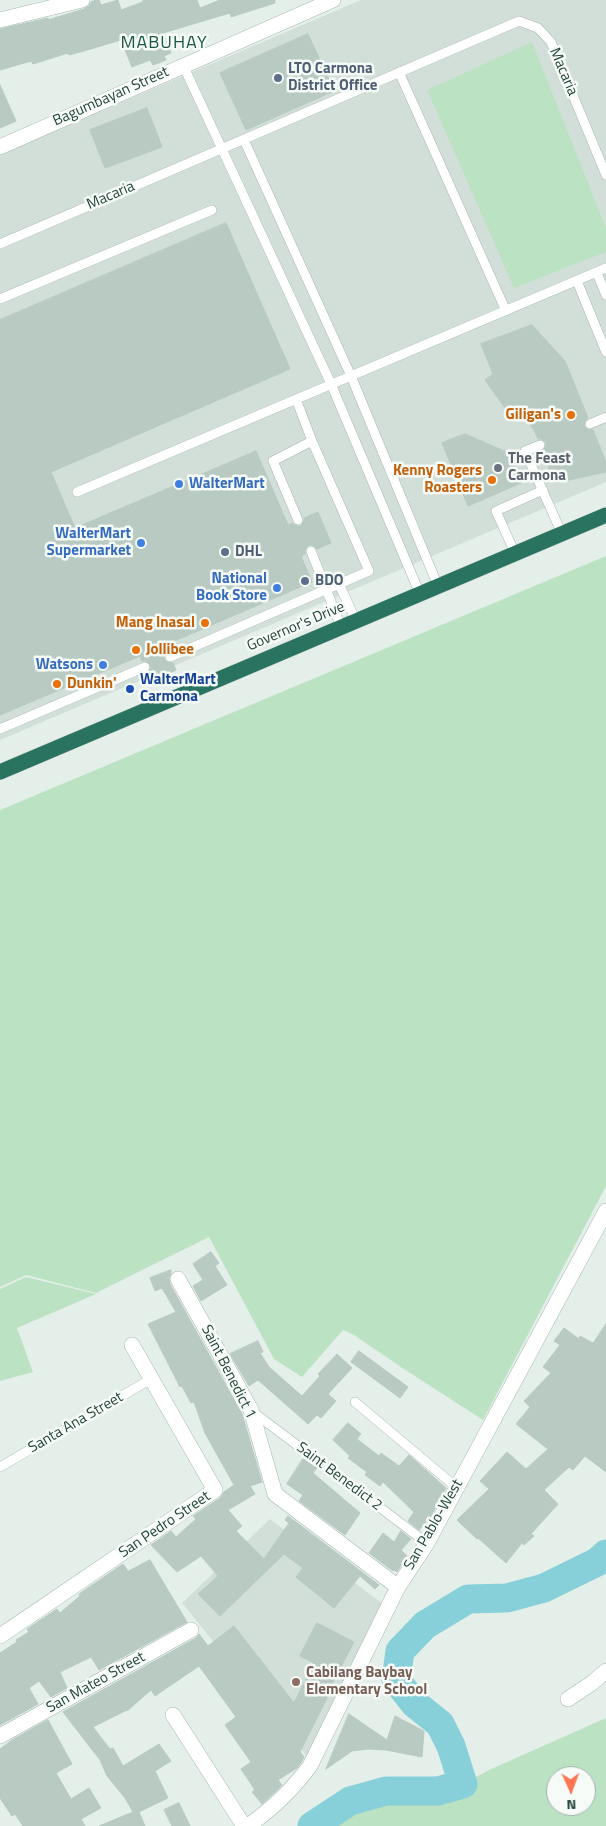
<!DOCTYPE html>
<html>
<head>
<meta charset="utf-8">
<style>
  body { margin:0 }
  #map { position:relative; width:606px; height:1826px; overflow:hidden; background:#e5efea; font-family:"Titillium Web",sans-serif }
  canvas { display:block }
  .north { position:absolute; left:546px; top:1766px; width:50px; height:50px; box-sizing:border-box; background:#f6fbf8; border:1px solid #a1b1ac; border-radius:50%; rotate:178deg; font-size:14px; font-weight:700; line-height:20px; text-align:center; color:#214339 }
  .north::after { content:''; display:block; margin:auto; width:18px; height:22px; background:#fe7653; clip-path:polygon(50% 0,100% 100%,50% 72%,0 100%) }
</style>
</head>
<body>
<div id="map">
<canvas width="606" height="1826"></canvas>
<div class="north">N</div>
</div>
<script>
const g = document.querySelector('canvas').getContext('2d');
g.lineJoin = 'round';
function fillPath(path, color) { g.fillStyle = color; g.fill(path, 'evenodd'); }
function trace(path, color, width, dash) { g.strokeStyle = color; g.lineWidth = width; g.lineCap = dash ? 'butt' : 'round'; g.setLineDash(dash || []); g.stroke(path); }
function label(font, color, halo, rows, align = 'center') {
  g.font = font + ' "Titillium Web",sans-serif'; g.lineWidth = 5; g.setLineDash([]); g.textBaseline = 'middle'; g.strokeStyle = halo; g.fillStyle = color; for (const [text, x, y, turn = 0] of rows) {
    g.save(); g.translate(x, y); g.rotate((+turn || 0) * Math.PI / 180); g.textAlign = isNaN(turn) ? turn : align; if (halo) g.strokeText(text, 0, 0); g.fillText(text, 0, 0); g.restore();
  }
}
fillPath(new Path2D(`
  M361,0H606V482L0,740V154Z
  M270,1519L383,1604L309,1759L182,1603Z`), '#d2dfd9');
fillPath(new Path2D(`
  M532,42L606,228V252L514,288L427,90Z
  M606,556V1186L483,1420L404,1369L354,1335L343,1330L302,1377L274,1359L209,1237L96,1293L26,1275L0,1287V810Z
  M26,1277L96,1294L17,1328L33,1372L0,1381V1289Z
  M606,1718V1826H312L350,1801L386,1791H438L463,1784L489,1770ZM556,1776H586V1806H556Z`), '#bce2c4');
trace(new Path2D(`
  M312,1826L350,1801L386,1791H438L463,1784L451,1746L440,1724L415,1704L396,1680L400,1651L425,1625L468,1599L507,1598L544,1588L597,1562L606,1554`), '#88d0d9', 29);
const building = new Path2D(`
  M97,0H99L101,5L118,0L121,10L143,2V0H197L200,8L220,0H275V3L231,17L230,13L163,33L171,53L164,56L166,60L153,65L150,60L132,67L121,40L84,51L69,55L68,53L33,64L31,61L0,70V29L48,18V20L84,9L89,6L91,2Z
  M308,34L334,91L246,130L220,73Z
  M0,85L16,121L0,128Z
  M147,108L162,147L105,168L90,130Z
  M226,223L290,369L51,472L75,528L256,451L288,525L292,523L297,526H301L304,521V518L318,512L331,543L317,549L312,545H308L305,550V554L301,556L312,582L165,645L168,651L165,654L164,659L167,662L173,663L176,670L151,681L147,673L151,668L150,664L146,661H142L140,656L0,715V320Z
  M532,325L565,361L588,418L585,421L584,426L587,429L593,430L606,462V472L555,483L542,451L546,446V442L541,439H538L534,430L521,412L513,419L485,380L493,374L481,344Z
  M465,434L509,453L521,483L468,506L442,443Z
  M211,1252L219,1263L215,1266L227,1285L201,1301L193,1286L203,1280L193,1264Z
  M171,1270V1273L169,1278L170,1284L242,1414L262,1482L250,1486L255,1494L228,1510L242,1526L236,1531L264,1559L289,1523L285,1520L288,1516L379,1585L375,1589L360,1576L334,1608L296,1577L303,1568L284,1554L220,1616L198,1594L218,1576L201,1556L177,1572L151,1545L171,1531L176,1537L196,1519L193,1516L220,1498L224,1492L234,1485L205,1433L194,1402L191,1403L182,1386L180,1387L148,1324L176,1312L162,1288L155,1291L150,1278Z
  M606,1324V1472L585,1456L573,1470L569,1467L544,1490L558,1504L531,1534L534,1536L524,1545L522,1543L506,1563L478,1538L477,1539L457,1520L489,1489L480,1481L507,1452L526,1469L548,1449L516,1424L530,1407L524,1401L551,1373L543,1367L560,1345L554,1341L564,1328L579,1339L580,1336L593,1343Z
  M258,1341L263,1352L260,1353L269,1367L302,1396L320,1376L318,1374L337,1354L352,1368L328,1394L336,1401L321,1418L317,1415L308,1424L258,1380L249,1386L230,1354Z
  M359,1351L408,1387L400,1398L351,1362Z
  M348,1423L361,1434L357,1439L379,1456L381,1453L399,1466L409,1455L446,1488L430,1518L419,1530L408,1521L414,1512L383,1482L380,1486L365,1475L367,1472L348,1458L350,1456L333,1440Z
  M303,1459L317,1468L313,1473L360,1513L345,1535L299,1501L303,1495L287,1484Z
  M401,1531L411,1539L401,1550L407,1556L397,1572L394,1570L393,1571L369,1553L383,1533L394,1542Z
  M150,1560L187,1622L99,1670L91,1657L60,1672L67,1688L51,1697L39,1681L29,1688L38,1704L0,1725V1653L17,1642L16,1640L29,1632L27,1629L57,1609L60,1613L80,1596L79,1594L123,1564L128,1571Z
  M317,1623L354,1642L327,1693L329,1694L300,1752L304,1757L302,1761L297,1768L278,1780L282,1785L275,1792L262,1804L252,1792L255,1790L241,1769L251,1762L225,1725L236,1717L199,1666L155,1696L151,1690L127,1711V1710L93,1727L110,1749L113,1748L123,1766L159,1744L171,1761L155,1771L168,1798L139,1812L145,1826H99L133,1812L125,1798L107,1776L100,1760L63,1712L196,1638L199,1634L208,1646L234,1626L294,1703L314,1663L300,1656Z
  M349,1714L387,1740L395,1716L424,1731L422,1757L386,1750L368,1749L352,1751L326,1769Z
  M48,1720L72,1764L56,1773L71,1799L89,1788L101,1808L81,1819L85,1826H23L15,1814L12,1816L0,1798V1749L12,1740Z
  M179,1803L190,1826H172L164,1810Z`);
fillPath(building, '#b9cac3');
trace(building, '#b6cac1', 1);
const lane = new Path2D(`
  M183,65L331,384L420,594
  M399,72L506,311
  M244,140L351,376L438,586
  M0,244L519,21L538,28L551,42L606,175
  M597,273L606,295
  M577,281L606,352
  M0,299L212,210
  M296,399L312,441
  M590,424L606,417
  M540,445L525,451L562,534
  M77,492L606,268
  M311,551L341,627
  M515,553L496,511L543,490
  M339,584L356,621
  M170,657L369,571L312,441L273,461L298,520
  M0,729L145,667
  M355,1402L456,1487
  M253,1412L427,1543
  M0,1467L151,1379`);
const street = new Path2D(`
  M0,20L82,0
  M0,147L333,0
  M178,1279L251,1410L275,1494L398,1587
  M0,1636L215,1490L132,1345
  M568,1699L592,1683L606,1671
  M173,1715L244,1826
  M0,1736L191,1630
  M248,1826C274,1807 290,1792 310,1766L398,1587L427,1543L606,1211`);
const highway = new Path2D(`
  M0,772L606,515`);
trace(lane, '#a6b8b1', 10);
trace(street, '#a6b8b1', 16);
trace(highway, '#c1cac8', 16);
trace(lane, '#fff', 9);
trace(street, '#fff', 15);
trace(highway, '#2a7360', 15);
for (const [x, y, r, color] of [
  [278,78,5,"#5c6f8a"],
  [571,415,5,"#e8710a"],
  [498,468,5,"#6b7280"],
  [492,480,5,"#e8710a"],
  [179,484,5,"#3f7fe0"],
  [141,543,5,"#3f7fe0"],
  [225,552,5,"#5c6f8a"],
  [305,581,5,"#5c6f8a"],
  [277,588,5,"#3f7fe0"],
  [205,623,5,"#e8710a"],
  [136,650,5,"#e8710a"],
  [103,665,5,"#3f7fe0"],
  [57,684,5,"#e8710a"],
  [130,689,5,"#1a4fb4"],
  [296,1682,5,"#8d6e63"]
]) { const dot = new Path2D(); dot.arc(x, y, r, 0, 2 * Math.PI); g.fillStyle = color; g.fill(dot); trace(dot, '#f6fbf8', 2); }
label('bold 15px', '#4e5e75', '#f6fbf8', [
  ["LTO Carmona",288,69],
  ["District Office",288,86],
  ["DHL",235,552],
  ["BDO",315,581]
], 'left');
label('15px', '#214339', '#f6fbf8', [
  ["Macaria",563,72,67],
  ["Bagumbayan Street",111,97,-24],
  ["Macaria",111,196,-23],
  ["Governor's Drive",296,627,-23],
  ["Saint Benedict 1",228,1372,63],
  ["Santa Ana Street",76,1423,-30],
  ["Saint Benedict 2",339,1477,37],
  ["San Pedro Street",165,1525,-34],
  ["San Pablo-West",434,1525,-60],
  ["San Mateo Street",96,1683,-29]
]);
label('bold 15px', '#c56008', '#f6fbf8', [
  ["Giligan's",561,415],
  ["Kenny Rogers",482,471],
  ["Roasters",482,488],
  ["Mang Inasal",195,623],
  ["Jollibee",146,650,"left"],
  ["Dunkin'",67,684,"left"]
], 'right');
label('bold 15px', '#5b616d', '#f6fbf8', [
  ["The Feast",508,459],
  ["Carmona",508,476]
], 'left');
label('bold 15px', '#366cbe', '#f6fbf8', [
  ["WalterMart",189,484,"left"],
  ["WalterMart",131,534],
  ["Supermarket",131,551],
  ["National",267,579],
  ["Book Store",267,596],
  ["Watsons",93,665]
], 'right');
label('bold 15px', '#164399', '#f6fbf8', [
  ["WalterMart",140,680],
  ["Carmona",140,697]
], 'left');
label('bold 15px', '#785e54', '#f6fbf8', [
  ["Cabilang Baybay",306,1673],
  ["Elementary School",306,1690]
], 'left');
g.letterSpacing = '1px';
label('18px', '#1b5846', '#f6fbf8', [
  ["MABUHAY",164,44]
]);
g.letterSpacing = '0px';
</script>
</body>
</html>
